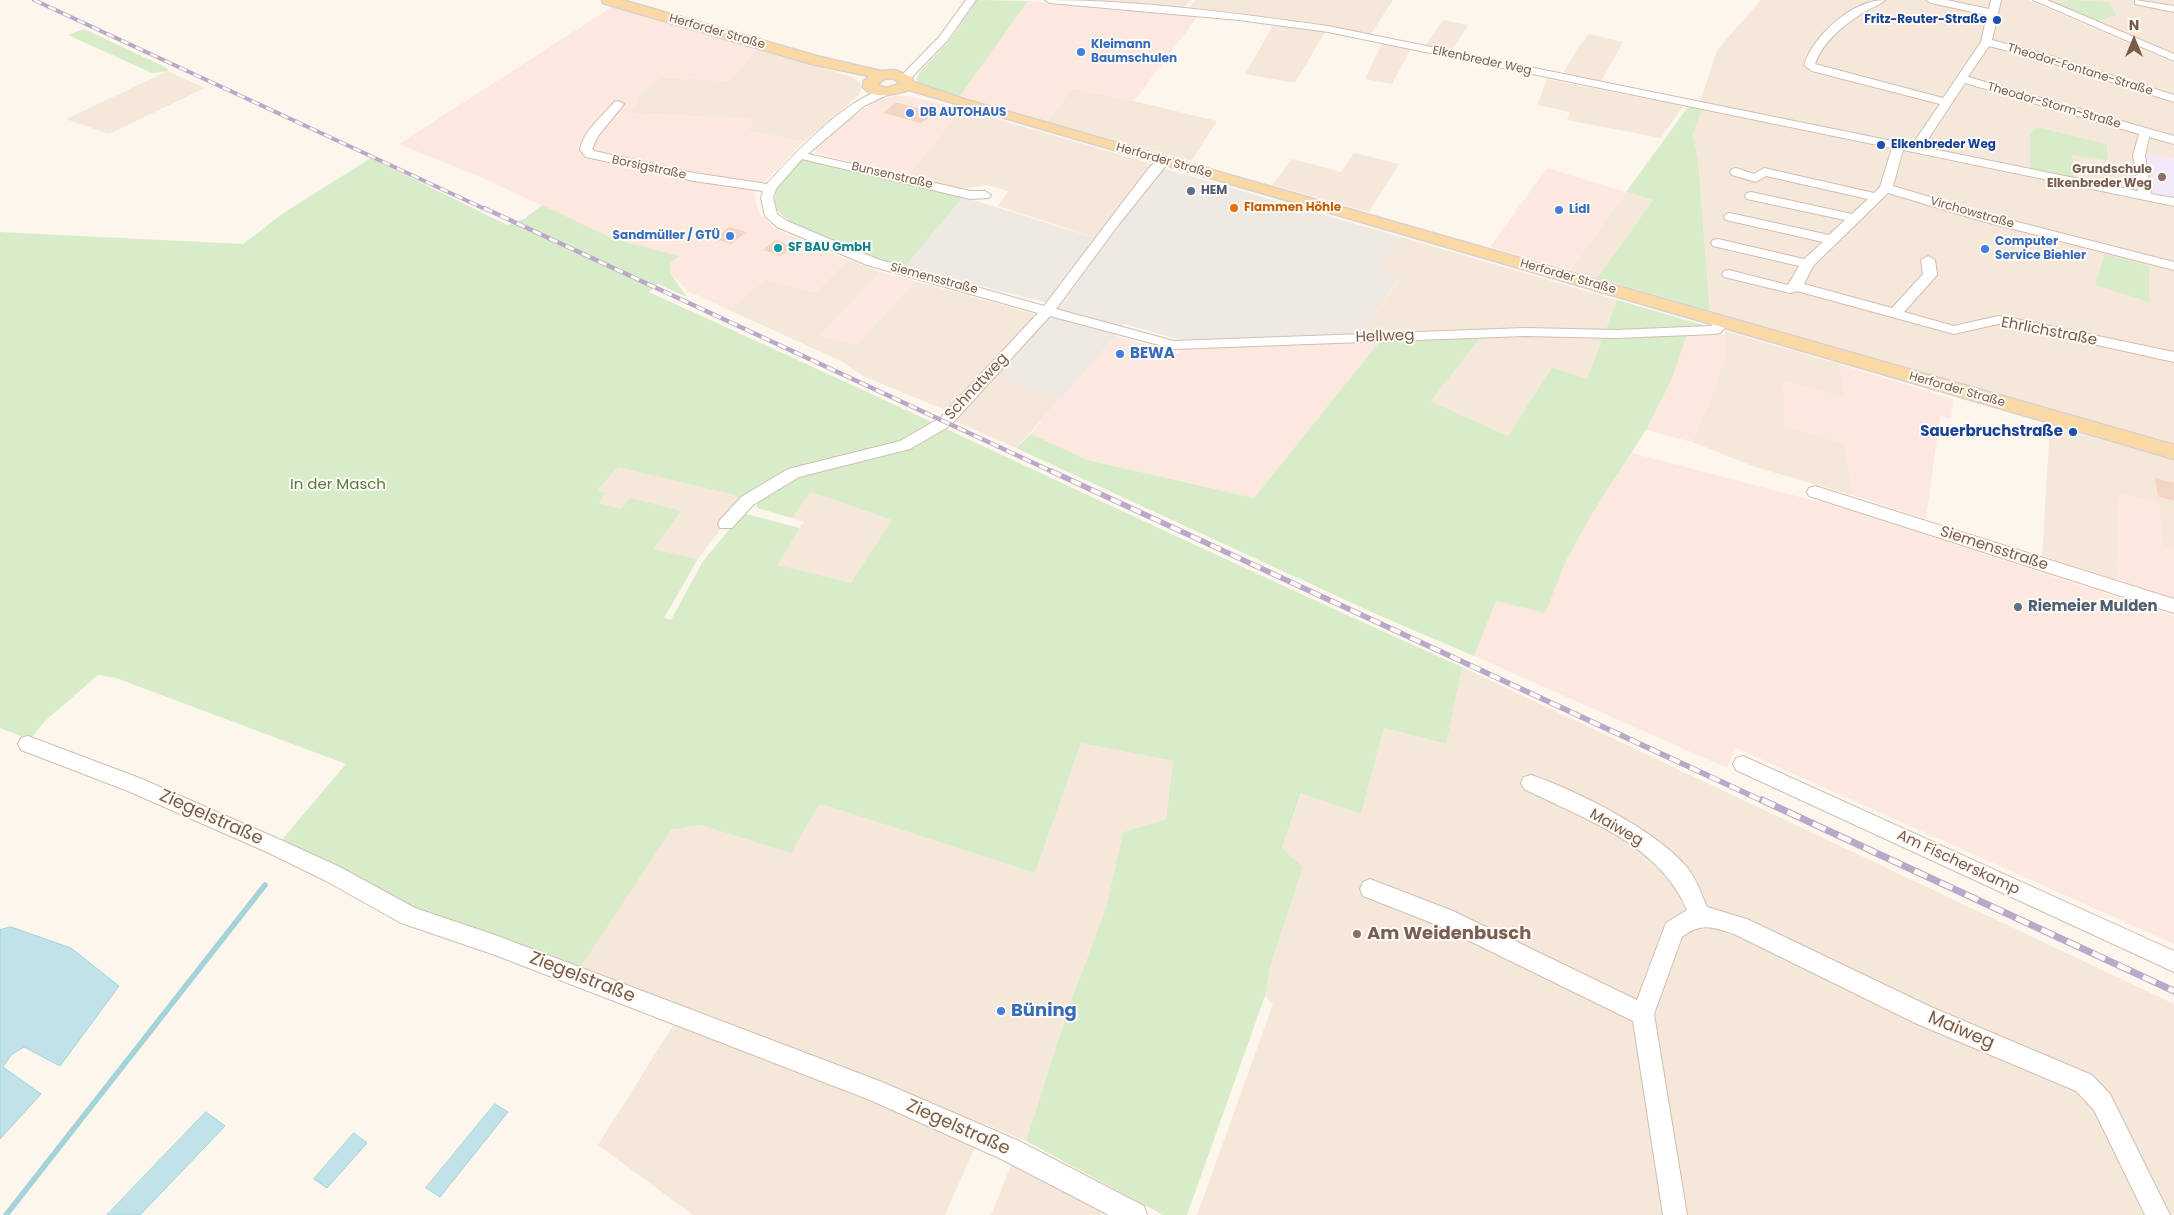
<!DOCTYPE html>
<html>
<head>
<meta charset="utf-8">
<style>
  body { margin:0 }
  #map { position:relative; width:2174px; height:1215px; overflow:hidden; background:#fdf6ec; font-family:Poppins,sans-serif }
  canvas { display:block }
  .north { position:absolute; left:2109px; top:15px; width:50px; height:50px; -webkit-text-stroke:4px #fffaf3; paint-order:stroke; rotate:0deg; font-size:14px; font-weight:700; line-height:20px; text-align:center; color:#7a5c4d }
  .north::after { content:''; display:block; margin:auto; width:18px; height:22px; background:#7a5c4d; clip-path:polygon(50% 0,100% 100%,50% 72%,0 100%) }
</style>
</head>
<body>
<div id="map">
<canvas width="2174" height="1215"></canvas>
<div class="north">N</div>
</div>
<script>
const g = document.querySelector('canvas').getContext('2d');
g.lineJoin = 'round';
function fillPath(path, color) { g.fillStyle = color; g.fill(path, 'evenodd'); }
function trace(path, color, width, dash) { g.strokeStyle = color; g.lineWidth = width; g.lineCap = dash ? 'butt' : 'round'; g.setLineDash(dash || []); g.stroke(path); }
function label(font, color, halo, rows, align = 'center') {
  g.font = font + ' Poppins,sans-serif'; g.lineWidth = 4; g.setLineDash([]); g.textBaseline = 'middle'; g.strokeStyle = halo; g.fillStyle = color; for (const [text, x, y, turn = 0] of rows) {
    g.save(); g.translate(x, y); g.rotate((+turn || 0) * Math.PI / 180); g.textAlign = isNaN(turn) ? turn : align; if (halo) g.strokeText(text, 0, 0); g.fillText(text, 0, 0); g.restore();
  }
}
fillPath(new Path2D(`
  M1078,0H1191L1182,9Z
  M1196,0H1393L1371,34L1300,22L1187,10Z
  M1761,0H2028L2174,63V159L2146,154L2152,190L2159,195L2076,178L2072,154L2108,161L2107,144L2037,127L2030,134V169L1700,102L1717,50Z
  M2044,0H2174V55Z
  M1443,20L1468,25L1451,51L1426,45Z
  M1274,24L1325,32L1295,83L1245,74Z
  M1589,34L1623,42L1600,83L1562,75L1579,46Z
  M1382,43L1411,49L1392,84L1365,79Z
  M758,48L852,77L861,84L862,88L859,95L803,142L748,131L753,119L624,113L637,103L636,98L652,82L662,77L730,81Z
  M168,71L205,88L109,134L66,119Z
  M1547,79L1582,86L1683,106L1661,138L1567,120L1570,112L1537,105Z
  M1072,88L1134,101L1217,121L1191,161L1047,122Z
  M962,109L1153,164L1096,238L998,206L1008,191L987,185L960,189L907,176Z
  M1702,110L2174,207V444L1710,311L1698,159L1693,134Z
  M1354,153L1399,164L1369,212L1272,185L1292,159L1341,172Z
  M1626,192L1653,200L1597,278L1570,270Z
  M1401,237L1617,300L1587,379L1552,367L1508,436L1431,401L1481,337L1361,336L1399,279L1377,272Z
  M847,260L881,272L820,336L856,345L915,281L1034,314L1033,320L986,373L1061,399L1016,448L952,420L950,412L863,376L841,361L729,310L765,279L815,292Z
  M1725,331L1839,364L1845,398V444L1852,495L1755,467L1692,442L1715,388L1725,356Z
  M2050,426L2174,460V549L2163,546L2119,494L2117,580L2042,556Z
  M603,463L745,497L698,559L646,548L579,498Z
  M811,492L893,520L851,584L776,565L804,522L792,518Z
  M1462,667L2174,1004V1215H1197L1273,1004L1265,996L1271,964L1303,867L1282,848L1302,792L1361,814L1384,728L1445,744Z
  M1081,743L1173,761L1166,819L1123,832L1106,908L1069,1006L1026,1141L985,1124L945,1215H693L598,1145L676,1021L525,950L653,833L824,805L1035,873Z
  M1014,1158L1123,1215H991Z`), '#f5e8da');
fillPath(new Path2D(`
  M1028,1L1198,16L1134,101L1072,88L1047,122L960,96Z
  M612,7L758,48L730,81L662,77L636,98L637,103L625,113L754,119L748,131L803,142L754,193L759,213L773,228L847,260L815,292L765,279L729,310L688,291L670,273L672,255L616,241L481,177L399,144Z
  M894,96H908L962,109L907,176L815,153L817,146L856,114L877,101Z
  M1547,168L1626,192L1570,270L1490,247Z
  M881,272L915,281L856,345L820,336Z
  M1113,335L1178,354L1183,347L1380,341L1254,498L1088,460L1031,434Z
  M1687,335H1725V356L1715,388L1692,442L1646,430L1671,381Z
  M1839,364L1953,399L1951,419L1940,416L1926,519L1852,495L1845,444L1784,426L1783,380L1845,398Z
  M1632,453L1846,509L2174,616V944L1736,748L1727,768L1474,656L1496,601L1566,561L1592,514Z
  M2119,493L2159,504L2163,545L2174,549V599L2117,580Z`), '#fde8e0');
fillPath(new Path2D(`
  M1162,168L1401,237L1377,272L1399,278L1361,336L1181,340L1124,324L1061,399L993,376L1060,306L905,267L963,197L1105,241Z`), '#efe9e4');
fillPath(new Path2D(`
  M2146,154L2174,159V198L2159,195L2152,190Z`), '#f3e8fa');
fillPath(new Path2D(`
  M977,0L1028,1L960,96L918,84L916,80L920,72L949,41Z
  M2071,0L2108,2L2116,14L2115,16L2095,22L2055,4Z
  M84,29L167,68L168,71L152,73L68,35Z
  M1688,107L1702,110L1693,134L1698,159L1710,311L1597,278L1653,200L1626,192Z
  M2037,127L2107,144L2108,161L2072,155L2076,178L2030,169V134Z
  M371,158L507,225L524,219L542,205L614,239L679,256L671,262L670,273L687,297L658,284L649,292C921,415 1190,545 1462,667L1446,744L1384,728L1361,814L1301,793L1282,848L1303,867L1271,964L1265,996L1187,1215H1163L1026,1141L1069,1006L1106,908L1123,832L1166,819L1173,761L1081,743L1035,873L824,805L818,806L791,853L701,825L671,830L576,974L446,924L281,841L346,764L116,678L98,675L44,722L32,737L26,738L0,728V232L243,244L285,212ZM913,447L791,480L757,501V508L792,518L811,492L892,520L851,583L777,565L800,528L743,513L703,561L671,620L664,618L698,559L653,549L681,511L630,498L621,509L599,503L605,493L597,490L618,467L735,495L743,501L790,473Z
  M802,159L963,197L905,267L875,259L790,222L774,207L776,191Z
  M2105,254L2149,266V302L2095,285Z
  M1617,300L1710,327L1687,335L1671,381L1646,430L1592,514L1566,561L1545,613L1496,601L1474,656L1378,615L1016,448L1031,434L1088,460L1254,498L1380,341L1481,337L1431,401L1508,436L1552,367L1587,379Z`), '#d8ecc9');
const water = new Path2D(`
  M11,927L71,948L119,986L60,1066L24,1047L11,1055L3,1067L41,1094L0,1139V930Z
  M495,1104L508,1112L440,1197L426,1188Z
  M206,1112L225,1126L140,1215H107Z
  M354,1133L367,1143L327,1188L314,1179Z`);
fillPath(water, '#bfe3e8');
trace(water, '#a5d3da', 1);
trace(new Path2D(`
  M6,1215L265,885`), '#a5d3da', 5.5);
fillPath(new Path2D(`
  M895,103H899L936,113L921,123L883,113Z
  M729,227L746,232L731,244L714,239Z
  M775,240L794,246L781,256L763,250Z
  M2155,478L2174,483V501L2158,496Z`), '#f3d5c3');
const minor = new Path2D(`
  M966,0H976L947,41L909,80H901V76L939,37Z
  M1045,0C1139,0 1235,13 1328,26L1912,145L1940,104L1812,71L1804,65C1814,35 1852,0 1885,0C1880,5 1871,8 1864,12C1844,25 1823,41 1815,64L1943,98L1981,42L1987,15L1931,3L1926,0H1946L1989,9L1991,0H2001L1992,40L2044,54L2174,95V102L2036,58L1989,46L1968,77L2174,136V144L2149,137L2145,155L2151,194L2174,198V206L1903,150L1893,186L1990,215L2174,262V270L1982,221L1888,193L1813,266L1804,284L1892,308L1923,274L1921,260L1928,256L1935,260L1937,275L1904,312L1954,326L1998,316L2007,317L2174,352V362L2007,325L1998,324L1954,334L1797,291L1790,293L1724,277L1722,274L1724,271L1729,270L1788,285L1799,266L1713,246L1711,243L1713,240L1718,239L1804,259L1823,242L1726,220L1724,217L1726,214L1730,213L1829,235L1845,220L1747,199L1745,196L1747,193L1751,192L1852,214L1868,199L1766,176L1756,182L1732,175L1730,172L1732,169L1736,168L1754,174L1764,168L1874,193L1880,187L1892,148L1328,32L1239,20L1050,3ZM1965,83L2139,134L2133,155L2138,191L1923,147Z
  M2033,0H2047L2174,54V61Z
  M2135,0L2174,6V12L2135,4Z
  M885,89L889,90V94L864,106L808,154L970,191H985L991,195L989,198L970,199L802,159L776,189L773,198L777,214L787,221L877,259L1044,306L1148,169L1160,157H1168L1170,160L1168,163L1119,224L1056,309L1174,341L1525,328L1616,330L1711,326L1718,319L1723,318L1730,322L1720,333L1715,334L1616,338L1525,336L1174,349L1050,316L950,426L910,449L799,477L753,505L732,528H720L718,524L720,520L741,497L788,469L900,441L940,418L1038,313L867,265L777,227L765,216L761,198L763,191L694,181L586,157L580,150C583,131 603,116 614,102L618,101L624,104L598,136L592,149L594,151L694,173L767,184C794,154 846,98 885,89Z
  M1815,486L2174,599V613L1809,496L1807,492L1809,488Z
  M28,736L142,779L283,841L340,867L415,908L495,935L882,1082L1019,1141L1144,1206L1147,1215H1109L1001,1159L870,1100L495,955L401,923L326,881L269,853L128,791L21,750L18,744L21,738Z
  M1743,756L2174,951V972L1736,770L1733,764L1736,758Z
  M1531,775C1576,790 1655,830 1686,866C1696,878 1701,893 1707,907L1747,919L1931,1007L2092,1075L2110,1094L2170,1215H2145L2094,1110L2076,1091L1915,1023L1734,934C1713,927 1701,922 1682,937L1654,1014L1687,1215H1663L1633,1021L1437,925L1363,896L1360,889L1363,882L1370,879L1453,911L1637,1000L1666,923L1687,910C1660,844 1584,819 1524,789L1521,783L1524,777Z`);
const major = new Path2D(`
  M602,0H622L820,57L881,71L894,70L912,77L913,82L967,100L2174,445V459L909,90C895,94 874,101 863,87L864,81L869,76L812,64L603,3ZM892,78L899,82V84L886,88L877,85L884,79Z`);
trace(minor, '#d1beb0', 2);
trace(major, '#dad1cd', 3);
fillPath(minor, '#fff');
fillPath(major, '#fbd9a5');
const railFar3 = new Path2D(`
  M34,0L487,210`);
const railFar2 = new Path2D(`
  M484,208L1053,472`);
const railFar1 = new Path2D(`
  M1051,471L1765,802`);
const rail = new Path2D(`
  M1762,800L2174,991`);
trace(railFar3, '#b9a8c9', 4);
trace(railFar2, '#b9a8c9', 4.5);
trace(railFar1, '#b9a8c9', 5.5);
trace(rail, '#b9a8c9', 7);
trace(railFar3, '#fffaf3', 2.5, [8]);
trace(railFar2, '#fffaf3', 3, [9]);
trace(railFar1, '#fffaf3', 4, [11]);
trace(rail, '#fffaf3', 5, [14]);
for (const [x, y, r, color] of [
  [1997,20,5,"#1a4fb4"],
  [1081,52,5,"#3f7fe0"],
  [910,113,5,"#3f7fe0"],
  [1881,145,5,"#1a4fb4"],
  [2162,177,5,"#8d6e63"],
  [1191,191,5,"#5c6f8a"],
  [1234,208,5,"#e8710a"],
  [1559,210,5,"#3f7fe0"],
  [730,236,5,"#3f7fe0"],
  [778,248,5,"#0f9aa8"],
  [1985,249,5,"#3f7fe0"],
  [1120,354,5,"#3f7fe0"],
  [2073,432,5,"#1a4fb4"],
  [2018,607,5,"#5c6f8a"],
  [1357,934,5,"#8d6e63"],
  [1001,1011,5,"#3f7fe0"]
]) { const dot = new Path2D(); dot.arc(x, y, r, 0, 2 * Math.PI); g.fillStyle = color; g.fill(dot); trace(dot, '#fffaf3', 2); }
label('bold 12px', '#164399', '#fffaf3', [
  ["Fritz-Reuter-Straße",1987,20],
  ["Elkenbreder Weg",1891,145,"left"]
], 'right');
label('12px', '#7a5c4d', '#fffaf3', [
  ["Herforder Straße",717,32,16],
  ["Elkenbreder Weg",1482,61,12],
  ["Theodor-Fontane-Straße",2080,70,17],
  ["Theodor-Storm-Straße",2054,106,16],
  ["Herforder Straße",1164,161,16],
  ["Borsigstraße",649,168,12],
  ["Bunsenstraße",892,176,13],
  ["Virchowstraße",1972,213,16],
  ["Herforder Straße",1568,277,16],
  ["Siemensstraße",934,279,15],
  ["Herforder Straße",1957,390,16]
]);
label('bold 12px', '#366cbe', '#fffaf3', [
  ["Kleimann",1091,45],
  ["Baumschulen",1091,59],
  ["DB AUTOHAUS",920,113],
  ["Lidl",1569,210],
  ["Sandmüller / GTÜ",720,236,"right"],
  ["Computer",1995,242],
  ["Service Biehler",1995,256]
], 'left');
label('bold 12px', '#785e54', '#fffaf3', [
  ["Grundschule",2152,170],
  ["Elkenbreder Weg",2152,184]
], 'right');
label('bold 12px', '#4e5e75', '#fffaf3', [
  ["HEM",1201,191]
], 'left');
label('bold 12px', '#c56008', '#fffaf3', [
  ["Flammen Höhle",1244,208]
], 'left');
label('bold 12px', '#0d838f', '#fffaf3', [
  ["SF BAU GmbH",788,248]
], 'left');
label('15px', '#7a5c4d', '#fffaf3', [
  ["Ehrlichstraße",2049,332,11],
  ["Hellweg",1385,337,-2],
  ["Schnatweg",977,387,-47],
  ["Siemensstraße",1994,549,18],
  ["Maiweg",1616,828,30],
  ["Am Fischerskamp",1958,863,25]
]);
label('bold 15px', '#366cbe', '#fffaf3', [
  ["BEWA",1130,354]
], 'left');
label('bold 15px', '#164399', '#fffaf3', [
  ["Sauerbruchstraße",2063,432]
], 'right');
label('15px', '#537a41', '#fffaf3', [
  ["In der Masch",338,485]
]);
label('bold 15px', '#4e5e75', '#fffaf3', [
  ["Riemeier Mulden",2028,607]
], 'left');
label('18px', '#7a5c4d', '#fffaf3', [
  ["Ziegelstraße",211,818,24],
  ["Ziegelstraße",582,978,21],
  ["Maiweg",1961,1031,23],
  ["Ziegelstraße",958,1128,24]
]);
label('bold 18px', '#785e54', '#fffaf3', [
  ["Am Weidenbusch",1367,934]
], 'left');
label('bold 18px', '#366cbe', '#fffaf3', [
  ["Büning",1011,1011]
], 'left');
</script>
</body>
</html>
